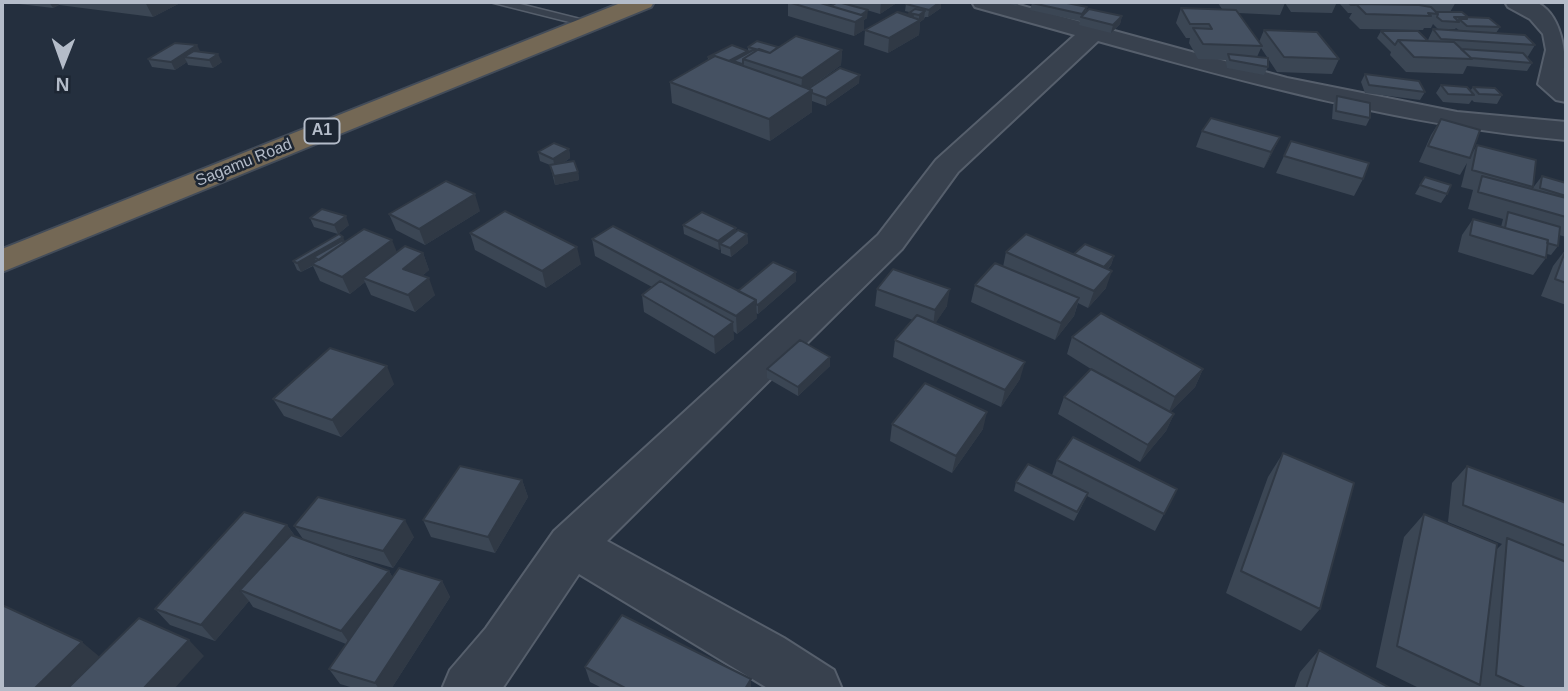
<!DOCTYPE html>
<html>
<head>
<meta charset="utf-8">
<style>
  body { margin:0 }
  #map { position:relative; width:1568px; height:691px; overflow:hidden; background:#242f3e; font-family:Helvetica,sans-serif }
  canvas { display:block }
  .frame { position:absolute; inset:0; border:4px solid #b4bcc9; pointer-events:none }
  .north { position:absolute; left:28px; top:28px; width:70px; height:70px; -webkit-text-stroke:5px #1d2633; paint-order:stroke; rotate:181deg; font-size:19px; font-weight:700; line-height:28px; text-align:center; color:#b4bcc9 }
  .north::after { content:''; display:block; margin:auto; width:24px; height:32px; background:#b4bcc9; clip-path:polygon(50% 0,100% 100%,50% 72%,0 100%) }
</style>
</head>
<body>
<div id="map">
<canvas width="1568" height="691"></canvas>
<div class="frame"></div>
<div class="north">N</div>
</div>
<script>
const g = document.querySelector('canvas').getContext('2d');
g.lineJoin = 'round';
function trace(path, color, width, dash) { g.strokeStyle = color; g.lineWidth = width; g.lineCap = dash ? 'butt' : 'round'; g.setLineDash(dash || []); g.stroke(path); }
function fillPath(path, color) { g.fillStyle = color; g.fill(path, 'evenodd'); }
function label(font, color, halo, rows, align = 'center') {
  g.font = font + ' Helvetica,sans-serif'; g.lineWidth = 5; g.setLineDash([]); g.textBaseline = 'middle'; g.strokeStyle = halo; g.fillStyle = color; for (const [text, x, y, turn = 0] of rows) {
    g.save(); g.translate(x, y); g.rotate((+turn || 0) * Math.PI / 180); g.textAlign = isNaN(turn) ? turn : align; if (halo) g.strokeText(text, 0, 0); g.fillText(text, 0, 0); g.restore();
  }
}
const lane = new Path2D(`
  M490,2H512L596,23L589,27Z`);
const street = new Path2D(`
  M972,2H1008L1287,78L1457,112L1566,122V140C1406,126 1252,84 1098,41L958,172L902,249L607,541L784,638L834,670L842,689H769L579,574L502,689H442L450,670L486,628L554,531L878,235L936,160L1075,35L975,7Z
  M1505,2C1515,2 1529,0 1538,3C1568,19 1566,70 1566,102L1556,100L1538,84L1546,50L1543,34L1530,19L1508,7Z`);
const highway = new Path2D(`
  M623,2H654L651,7L2,272V249Z`);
trace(lane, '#565f6c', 3);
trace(street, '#565f6c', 4);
trace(highway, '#434c59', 4);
fillPath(lane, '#38414e');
fillPath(street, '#38414e');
fillPath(highway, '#746855');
fillPath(new Path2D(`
  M2,2H182L153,17L59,5L53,8Z
  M788,2L867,18L864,20V30L854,36L788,16Z
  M840,2H896L895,4L880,14Z
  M909,2H941V8L928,17H925L924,19L920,22L919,35L888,53L864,45L865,30L909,15V12L905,11L906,4Z
  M1004,2H1021L1016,6Z
  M1219,2H1337L1332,13L1291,12L1285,3L1280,15L1238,13L1259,42L1264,30L1339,59L1332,74L1277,72L1261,48L1257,57L1268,67L1264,75L1227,68L1226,62V60L1198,59L1189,43L1190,38H1186L1176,23L1181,8L1222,9L1218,3Z
  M1341,2H1375L1377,4L1404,5L1400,2H1456L1450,12L1500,27L1496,33L1535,45L1527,58L1532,63L1527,71L1467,66L1463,74L1406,72L1390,55L1391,52L1377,38L1381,31L1428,40L1433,29L1460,31L1456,28L1455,29H1438L1433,24L1431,28H1424L1423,30L1360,29L1349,18L1352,13H1348L1340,4Z
  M1032,3L1087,7L1086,12L1122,16L1120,24L1111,33L1079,25L1080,21L1030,10Z
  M748,47L842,50L841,65L808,89L859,83L826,106L812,101V112L770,141L672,103L670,82L708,60V57L748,51V53Z
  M200,52L222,62L213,68L188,65L187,62L175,70L152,67L148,59Z
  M1566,64V77L1563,69Z
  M1365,74L1425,92L1420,100L1365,93L1361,82Z
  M1441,85L1470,91L1473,87L1502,95L1497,104L1474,102L1472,100L1469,104L1443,102L1436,93Z
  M1337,96L1370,118L1366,126L1332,119L1333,105Z
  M1441,119L1471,155L1477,145L1533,187L1531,189H1532L1542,176L1566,183V237L1559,235L1558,246L1551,255L1547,254L1546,258L1533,275L1458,252L1462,235L1473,219L1501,227L1503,219L1468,209L1473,190L1461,187L1467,163L1460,175L1419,162L1431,135Z
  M1202,131L1280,137L1272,153L1264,168L1196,147Z
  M1291,141L1363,179L1354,196L1276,173Z
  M569,149L570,158L563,163L578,172L579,180L555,185L550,165L540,161L538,152Z
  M1425,177L1447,194L1441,203L1415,194Z
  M480,211L425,245L396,230L389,214Z
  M310,218L349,225L338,234L314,227Z
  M683,225L736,228V231L747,234L748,243L731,257L721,253V249L719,250L684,234Z
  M470,233L581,264L546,288L475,250Z
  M592,239L738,291L796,281L758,314L756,313L757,318L737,334L733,331L734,339L715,354L644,312L642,295L652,287L595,256Z
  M346,242L397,252L423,253L429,270L422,276L435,295L415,312L371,295L365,282L350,294L320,281L313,266L301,272L297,270L293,261Z
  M1566,249V305L1541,296L1553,266Z
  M1006,252L1074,254L1114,256L1111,265L1108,269L1106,288L1088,308L1078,303L1074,316L1055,340L971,302L975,285L1003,267Z
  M877,289L947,306L935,323L1020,379L1001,407L893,357L895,340L913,320L875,306Z
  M1072,337L1203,369L1195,387L1170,412L1174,414L1166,431L1140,462L1058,414L1064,397L1091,369L1067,354Z
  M830,357V366L798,396L767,378V369Z
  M394,384L341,437L284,416L273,399Z
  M892,424L983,429L952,473L890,441Z
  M1283,453L1320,609L1301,631L1226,593L1268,477Z
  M1057,460L1177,489L1155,531L1087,496L1074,521L1014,491L1016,482L1052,475Z
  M1467,466L1566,503V689H1478V687L1475,689H1421L1376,667L1404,537L1424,514L1497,549L1502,544L1448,522L1452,483Z
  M522,480L528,497L495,553L431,537L423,520Z
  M287,525L295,536L303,539L294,526L414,537L393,568L335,551L389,571L393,578L442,581L450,597L391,689H357L340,684L329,669L346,644L253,607L249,601L215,641L170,625L155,609Z
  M1319,650L1392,689H1294L1300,672Z
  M585,667L751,679V689H604L590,682Z`), '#3b4654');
fillPath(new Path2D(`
  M49,2H57L59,5L53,8Z
  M145,2H182L153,17Z
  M881,2H896L895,4L880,14Z
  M940,2H941V8L928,17L929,10Z
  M868,10L867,18L864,20V30L854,36L855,22L859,16Z
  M925,11L924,19L920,22L919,35L888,53L889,38L919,21V15Z
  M1122,16L1120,24L1111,33L1113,25Z
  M197,45L201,53L184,57L187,62L175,70L171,62Z
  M842,50L841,65L801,93L802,78Z
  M748,51V59L733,61L734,66L718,67Z
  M218,54L222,62L213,68L209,60Z
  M860,75L859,83L826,106V98Z
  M812,90V112L770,141L769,119Z
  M1280,137L1272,153L1264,168L1271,152Z
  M569,149L570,158L555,168L553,159Z
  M578,172L579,180L555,185L554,176Z
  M475,194L480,211L425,245L419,229Z
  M346,216L349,225L338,234L334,225Z
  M736,228V237L720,244L721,249L719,250L718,241Z
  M747,234L748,243L731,257L730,248Z
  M343,237L347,246L314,257L317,263L301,272L297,263Z
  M392,240L399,257L363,278L365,282L350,294L342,277Z
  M577,247L581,264L546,288L542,271Z
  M423,253L429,270L410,286L403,269Z
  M1114,256L1111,265L1097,280L1100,272Z
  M1112,271L1106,288L1088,308L1094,291Z
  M796,272V281L758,314V305Z
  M429,278L435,295L415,312L408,295Z
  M950,289L947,306L933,327L935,310Z
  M1079,298L1074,316L1055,340L1061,323Z
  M756,300L757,318L737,334L736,316Z
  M733,322L734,339L715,354L714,337Z
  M830,357V366L798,396V387Z
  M1025,362L1020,379L1001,407L1005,390Z
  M387,366L394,384L341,437L332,420Z
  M1203,369L1195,387L1168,414L1175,397Z
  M987,412L983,429L952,473L956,456Z
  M1174,414L1166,431L1140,462L1148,445Z
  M522,480L528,497L495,553L488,537Z
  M405,520L414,537L393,568L383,551Z
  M287,525L299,542L240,590L249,601L215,641L201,625Z
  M389,571L398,587L352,647L341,631Z
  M442,581L450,597L391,689H379L375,683Z
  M189,640L204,656L174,689H143Z
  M82,642L107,663L81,689H34Z
  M751,679V689H745Z`), '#303945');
const building = new Path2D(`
  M788,2H817L865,16L855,22Z
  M838,2L868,10L861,15L831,6Z
  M909,2H940L929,10L906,4Z
  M1033,2H1062L1087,7L1082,14L1032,3Z
  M1348,2H1375L1377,4H1356L1355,5H1351Z
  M1356,4L1419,5L1431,7L1438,14L1428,13L1431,16L1366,14Z
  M1181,8L1236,10L1262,46L1203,44L1193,28L1212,29L1209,24H1190Z
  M915,9L925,11L919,15L909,13Z
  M1089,9L1122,16L1113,25L1081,17Z
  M897,12L920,20L889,38L865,30Z
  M897,12H898L913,16L911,17Z
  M1436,12H1462L1468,17H1454L1459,22L1442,21L1437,17L1438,14Z
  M1465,17L1489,18L1500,27L1467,26L1459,19H1467Z
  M1433,29L1525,35L1535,45L1441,39Z
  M1264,30L1317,32L1339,59L1284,57Z
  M1381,31H1418L1428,41L1398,40L1395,45Z
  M796,36L842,50L802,78L743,59L759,49L770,53Z
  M1398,40L1454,42L1472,59L1414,57Z
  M757,41L778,47L770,53L748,47Z
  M175,43L197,45L171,62L148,59Z
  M732,45L748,51L729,61L715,56L711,58L708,57Z
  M1461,49L1523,53L1532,63L1471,58Z
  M753,50L756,51L743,59V64H742L733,61Z
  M194,51L218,54L209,60L184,57Z
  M1228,54L1268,58V67L1230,60Z
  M715,56L812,90L769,119L670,82Z
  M840,68L860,75L826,98L812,93V90L808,89Z
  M1365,74L1419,81L1425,92L1369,85Z
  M1441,85L1467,87L1474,95L1448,94Z
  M1473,87L1495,88L1502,95L1479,94Z
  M1337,96L1370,103V118L1336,111Z
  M1211,118L1280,137L1271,152L1202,131Z
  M1441,119L1480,130L1470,158L1428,146Z
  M1291,141L1369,163L1363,179L1284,156Z
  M554,143L569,149L553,159L538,152Z
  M1477,145L1536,160L1533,187L1472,170Z
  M574,161L578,172L554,176L550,165Z
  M1482,176L1566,198V217L1478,192Z
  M1542,176L1566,183V196L1540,188Z
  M1425,177L1451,185L1447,194L1420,185Z
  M446,181L475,194L419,229L389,214Z
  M322,209L346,216L334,225L310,218Z
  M505,211L577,247L542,271L470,233Z
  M702,212L736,228L718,241L683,225Z
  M1508,212L1560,227L1558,246L1547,243L1548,240L1505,228Z
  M1473,219L1548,240L1546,258L1470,235Z
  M613,226L756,300L736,316L592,239Z
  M364,229L392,240L342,277L312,264Z
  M738,230L747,234L730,248L720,244Z
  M339,234L343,237L297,263L293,261Z
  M1026,234L1112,271L1094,291L1006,252Z
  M342,241L345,242L319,260L314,257Z
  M1085,244L1114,256L1104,267L1074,254Z
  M405,246L423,253L403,269L429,278L408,295L363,278Z
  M1566,249V283L1555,279Z
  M773,262L796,272L758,305L756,304V300L738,291Z
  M995,263L1079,298L1061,323L975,285Z
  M893,269L950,289L935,310L877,289Z
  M660,281L733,322L714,337L642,295Z
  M1101,313L1203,369L1175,397L1072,337Z
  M917,315L1025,362L1005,390L895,340Z
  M800,340L830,357L798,387L767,369Z
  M330,348L387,366L332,420L273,399Z
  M1091,369L1174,414L1148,445L1064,397Z
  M925,383L987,412L956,456L892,424Z
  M1073,437L1177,489L1164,514L1057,460Z
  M1283,453L1354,483L1320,609L1241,571Z
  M1028,464L1088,493L1077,512L1016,482Z
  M460,466L522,480L488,537L423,520Z
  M1467,466L1566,503V546L1463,505Z
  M318,497L405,520L383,551L294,526Z
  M244,512L287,525L201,625L155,609Z
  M1424,514L1497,544L1480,685L1397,646Z
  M291,535L389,571L341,631L240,590Z
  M1507,538L1566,562V689H1527L1496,675Z
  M399,568L442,581L375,683L329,669Z
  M2,605L82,642L34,689H2Z
  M622,615L751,679L745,689H627L585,667Z
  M139,618L189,640L143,689H67Z
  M1319,650L1392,689H1306Z`);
fillPath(building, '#455162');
trace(building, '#303945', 2);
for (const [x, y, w] of [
  [322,131,35]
]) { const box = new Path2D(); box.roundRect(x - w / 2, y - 12.5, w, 25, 5); g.fillStyle = '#1d2633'; g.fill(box); trace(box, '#b4bcc9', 2); }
label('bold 16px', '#b4bcc9', null, [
  ["A1",322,131]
]);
label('16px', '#b4bcc9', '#1d2633', [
  ["Sagamu Road",244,163,-22]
]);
</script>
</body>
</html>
